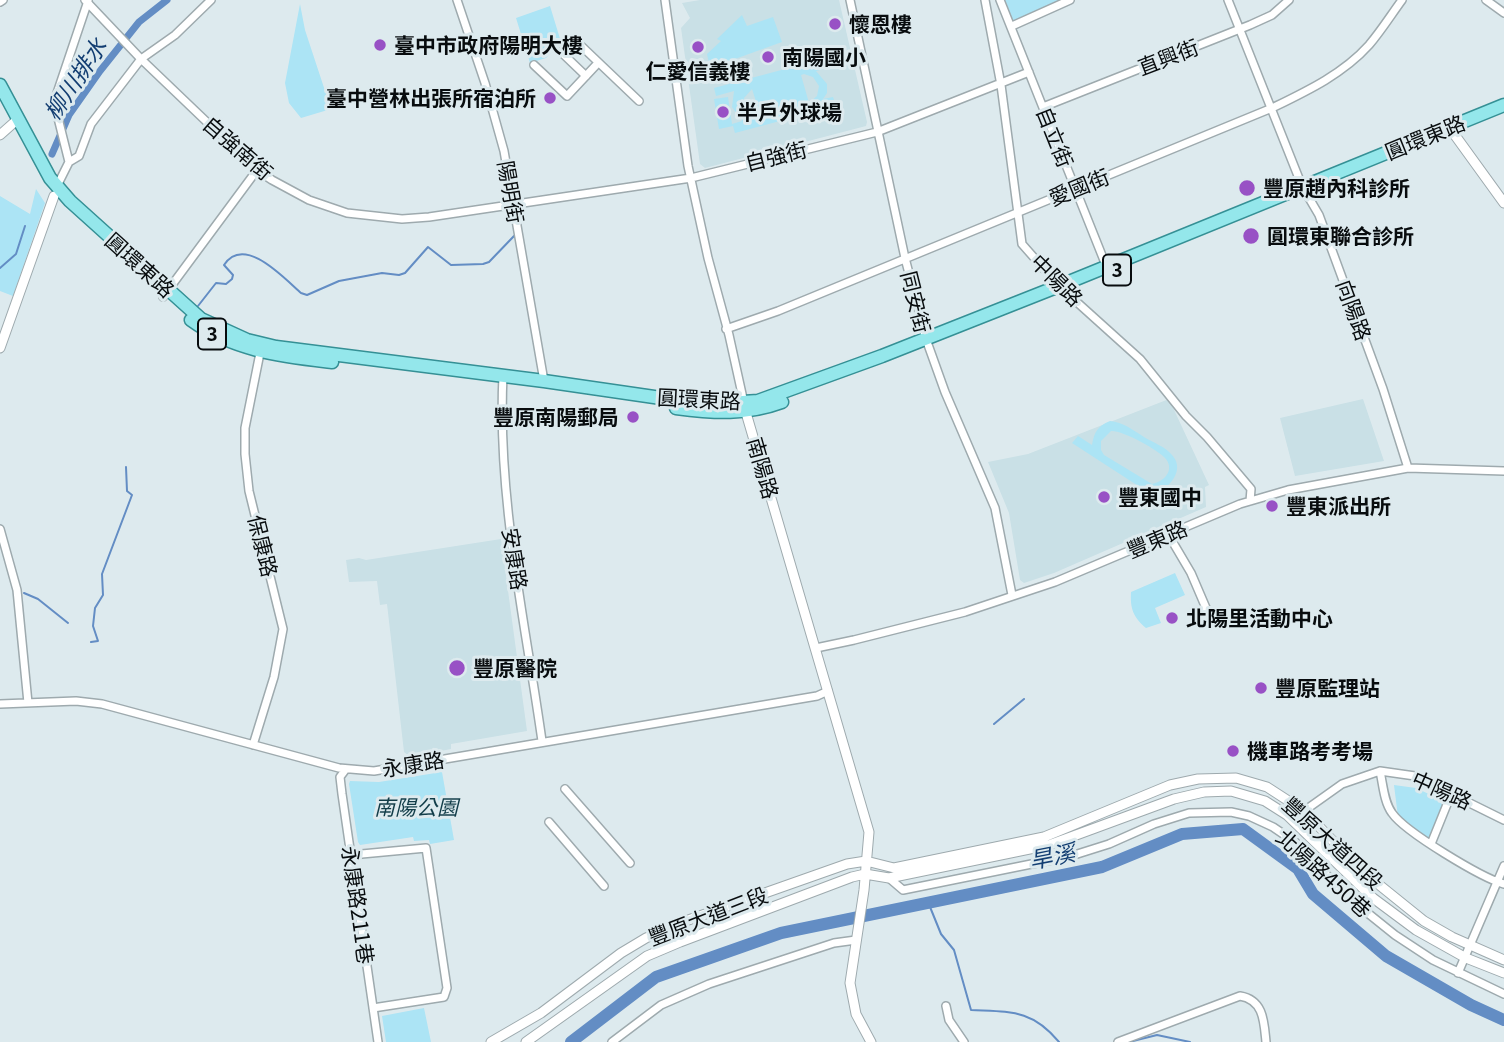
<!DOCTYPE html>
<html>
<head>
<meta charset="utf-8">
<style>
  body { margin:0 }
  canvas { display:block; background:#ddeaee }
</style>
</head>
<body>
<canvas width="1504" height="1042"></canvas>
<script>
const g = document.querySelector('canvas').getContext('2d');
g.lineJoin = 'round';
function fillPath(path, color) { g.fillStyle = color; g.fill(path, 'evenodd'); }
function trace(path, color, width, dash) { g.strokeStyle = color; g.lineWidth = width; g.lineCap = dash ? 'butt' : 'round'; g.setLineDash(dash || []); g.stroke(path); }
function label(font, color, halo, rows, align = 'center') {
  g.font = font + ' Georgia,"Noto Sans TC",serif'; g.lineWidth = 6; g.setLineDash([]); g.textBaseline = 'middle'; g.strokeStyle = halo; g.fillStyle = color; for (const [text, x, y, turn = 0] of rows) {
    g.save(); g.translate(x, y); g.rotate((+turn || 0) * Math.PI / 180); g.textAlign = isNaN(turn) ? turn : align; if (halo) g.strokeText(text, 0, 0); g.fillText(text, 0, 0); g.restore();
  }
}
fillPath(new Path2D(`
  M700,0H839L867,122L866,126L705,168L700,164L681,28L690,18L682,3Z
  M1169,399L1209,485L1205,487L1206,507L1054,573L1024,583L1020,580L1009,513L988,462L1028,454Z
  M1363,399L1384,461L1295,476L1280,418Z
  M501,539L527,731L451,744V749L410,757L404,752L387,604L380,605L377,581L349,582L346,560L359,558L366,560Z`), '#c9e0e6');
fillPath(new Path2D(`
  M1005,0H1066L1014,23Z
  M300,4L305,30L331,109L301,118L289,103L285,83Z
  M550,6L561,42L546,58L530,63L516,18Z
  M742,15L747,26L773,17L782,42L710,68L707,54L721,41L717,39Z
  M830,57L832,67L816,71L827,84V93L823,99L833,97L836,106L735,133L733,126L719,129L714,99L728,97L732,124L742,121L732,107L734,91L716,96L714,88ZM804,74L813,77L819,86L817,96L809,103L801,75ZM752,89L761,117L752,116L746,111L744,98Z
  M36,189L45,203L13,296L0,291V196L30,214Z
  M1110,421C1123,422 1133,430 1144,437C1152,442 1166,447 1172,455C1184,468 1173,484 1160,491L1167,495L1163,502L1072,443L1078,436L1092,445C1094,433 1097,426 1110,421ZM1111,431C1122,430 1159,450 1166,459C1175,471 1163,482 1152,484L1104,455L1101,450V441Z
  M1175,573L1185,595L1155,608L1161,623L1146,628C1133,617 1130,608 1131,592Z
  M442,772L454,840L430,844L429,840L414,841L413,837L360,845L358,842L349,784L350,781L379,782Z
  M1394,785L1416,788L1446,802L1432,841L1398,817Z
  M424,1008L431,1042H386L382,1016Z`), '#ace4f5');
trace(new Path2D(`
  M0,268L16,254L25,226
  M198,306L216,283L226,284L232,279L233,275L224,265C244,234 284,278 301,293L307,295L339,281L382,273L399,275L405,273L428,247L451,265L483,264L489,262L514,236
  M24,593L38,599L68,623
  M91,642L98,641L93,626L95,608L103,595L102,574L132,495L127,491L126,467
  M994,724L1024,699
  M928,902L941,934L954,950L971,1010C1010,1012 1032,1009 1059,1042
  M1129,1042L1157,1035L1190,1042`), '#638dc4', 2);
trace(new Path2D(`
  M52,154L69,115L100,71L139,22L167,0`), '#638dc4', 7);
trace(new Path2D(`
  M571,1042L656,977L781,933L1102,867L1182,834L1243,829L1298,869L1313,894L1386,956L1471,1005L1504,1020`), '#638dc4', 12);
const minor = new Path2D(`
  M85,0L141,59L257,170L272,180L309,200L347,213L402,219L429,217L691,178L877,132L1029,72
  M457,0L485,83L504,151L544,381
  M665,0L688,166L708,258L729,335L744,403
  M850,0L905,258L926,339L945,392L995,508L1012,595
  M985,0L1001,85L1022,244L1059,286L1140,359L1186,416L1207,437L1251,489L1250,501
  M1000,0L1109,273
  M1228,0L1302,186L1319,215L1383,389L1408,468
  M1486,0L1504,13
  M0,2L3,0
  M1012,26L1070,0
  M575,40L639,101
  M561,52L586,76
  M534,65L567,96L598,63
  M1043,107L1250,25L1272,15L1289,0
  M69,162L79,156L91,124L141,59L175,35L211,0
  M56,188L69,162L54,102L88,1
  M163,297L257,170
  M726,329L778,311L1272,108C1307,91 1343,74 1369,45C1381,31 1391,15 1402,0
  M503,375C497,498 525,620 542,741
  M0,529L17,590L28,703
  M1168,534L1191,573L1209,615
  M816,648L854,640L965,612L1055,582L1240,504L1288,490L1408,468L1504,471
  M0,704L76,701L102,704L339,768L374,771L817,696L828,691
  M253,745L274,677L283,629L249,491L245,454V428L261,348
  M346,769L340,777L342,794L378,1042
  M1380,771C1383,785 1384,802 1392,813C1405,832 1482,878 1504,884
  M565,789L630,863
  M1304,811L1342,784L1380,771L1415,776L1504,820
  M549,822L604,886
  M1431,844L1452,792
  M351,855L426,848L447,988L444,997L373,1008
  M889,878L903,890L1071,856L1109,844L1154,824L1189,813L1231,812L1249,816L1273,827L1295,842L1349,898L1395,935L1433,960L1504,994
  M1458,973L1504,866
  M946,1006L949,1020L964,1042
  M612,1042L661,1005L709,984L834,943L856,940
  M1118,1042L1240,996C1264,1000 1264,1022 1266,1042`);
const tertiary = new Path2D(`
  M1449,127L1504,203
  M0,135L18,119
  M0,348L54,196
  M744,406L869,832L864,890L850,983L856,1014L871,1042
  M491,1042L541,1013L621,953L646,938L677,924L847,864L866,861L894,868L1044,837L1170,785L1198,779L1236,778L1267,787L1304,811L1362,871L1424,921L1452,937L1504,960
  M526,1042L647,956L680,942L852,877L865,874L889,878L1049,845L1174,799L1204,792L1231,791L1265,801L1287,815L1373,898L1416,930L1466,958L1504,973`);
const primary = new Path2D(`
  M0,85L50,178L70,201L201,319L247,340L276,347L544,381L661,398L712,404L758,401L882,356L1059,286L1504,105
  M191,320C234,351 282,356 332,362
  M676,408C714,413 747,415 782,402`);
trace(minor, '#9eaaae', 10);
trace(tertiary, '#9eaaae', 11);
trace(primary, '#359095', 15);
trace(minor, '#fff', 7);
trace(tertiary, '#fff', 9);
trace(primary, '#94e7eb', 12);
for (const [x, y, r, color] of [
  [835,24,7,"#9851c5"],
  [380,45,7,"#9851c5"],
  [698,47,7,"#9851c5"],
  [768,57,7,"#9851c5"],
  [550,98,7,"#9851c5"],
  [723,112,7,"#9851c5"],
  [1247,188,9,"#9851c5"],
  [1251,236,9,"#9851c5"],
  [633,417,7,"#9851c5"],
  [1104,497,7,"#9851c5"],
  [1272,506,7,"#9851c5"],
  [1172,618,7,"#9851c5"],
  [457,668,9,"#9851c5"],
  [1261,688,7,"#9851c5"],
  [1233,751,7,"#9851c5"]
]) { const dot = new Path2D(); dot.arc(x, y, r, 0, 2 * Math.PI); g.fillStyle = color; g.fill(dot); trace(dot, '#ddeaee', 2.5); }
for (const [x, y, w] of [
  [1117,270,28],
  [212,334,28]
]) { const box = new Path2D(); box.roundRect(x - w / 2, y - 15.5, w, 31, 5); g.fillStyle = '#ddeaee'; g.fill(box); trace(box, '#080c0e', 2); }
label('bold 19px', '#080c0e', null, [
  ["3",1117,270],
  ["3",212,334]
]);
label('bold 21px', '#080c0e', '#ddeaee', [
  ["懷恩樓",849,24],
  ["臺中市政府陽明大樓",394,45],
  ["南陽國小",782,57],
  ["仁愛信義樓",698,71,"center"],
  ["臺中營林出張所宿泊所",536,98,"right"],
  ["半戶外球場",737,112],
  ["豐原趙內科診所",1263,188],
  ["圓環東聯合診所",1267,236],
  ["豐原南陽郵局",619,417,"right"],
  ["豐東國中",1118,497],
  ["豐東派出所",1286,506],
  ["北陽里活動中心",1186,618],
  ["豐原醫院",473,668],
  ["豐原監理站",1275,688],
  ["機車路考考場",1247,751]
], 'left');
label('21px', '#080c0e', '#ddeaee', [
  ["直興街",1168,57,-21],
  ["自立街",1055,137,68],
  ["圓環東路",1425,137,-22],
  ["自強南街",238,148,41],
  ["自強街",776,156,-14],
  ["愛國街",1079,187,-22],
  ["陽明街",511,192,80],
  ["圓環東路",140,265,42],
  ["中陽路",1057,280,45],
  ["同安街",916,302,76],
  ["向陽路",1354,310,70],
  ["圓環東路",699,399,3],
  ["南陽路",763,468,74],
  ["豐東路",1157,539,-23],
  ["保康路",263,546,76],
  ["安康路",515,559,81],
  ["永康路",413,764,-9],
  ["中陽路",1442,790,24],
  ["豐原大道四段",1333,843,42],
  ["北陽路450巷",1324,873,42],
  ["永康路211巷",358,905,82],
  ["豐原大道三段",708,916,-21]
]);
label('italic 21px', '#123d49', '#ddeaee', [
  ["南陽公園",416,807]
]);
label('italic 23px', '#133e72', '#ddeaee', [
  ["柳川排水",75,79,-56],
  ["旱溪",1052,856,-11]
]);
</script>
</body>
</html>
